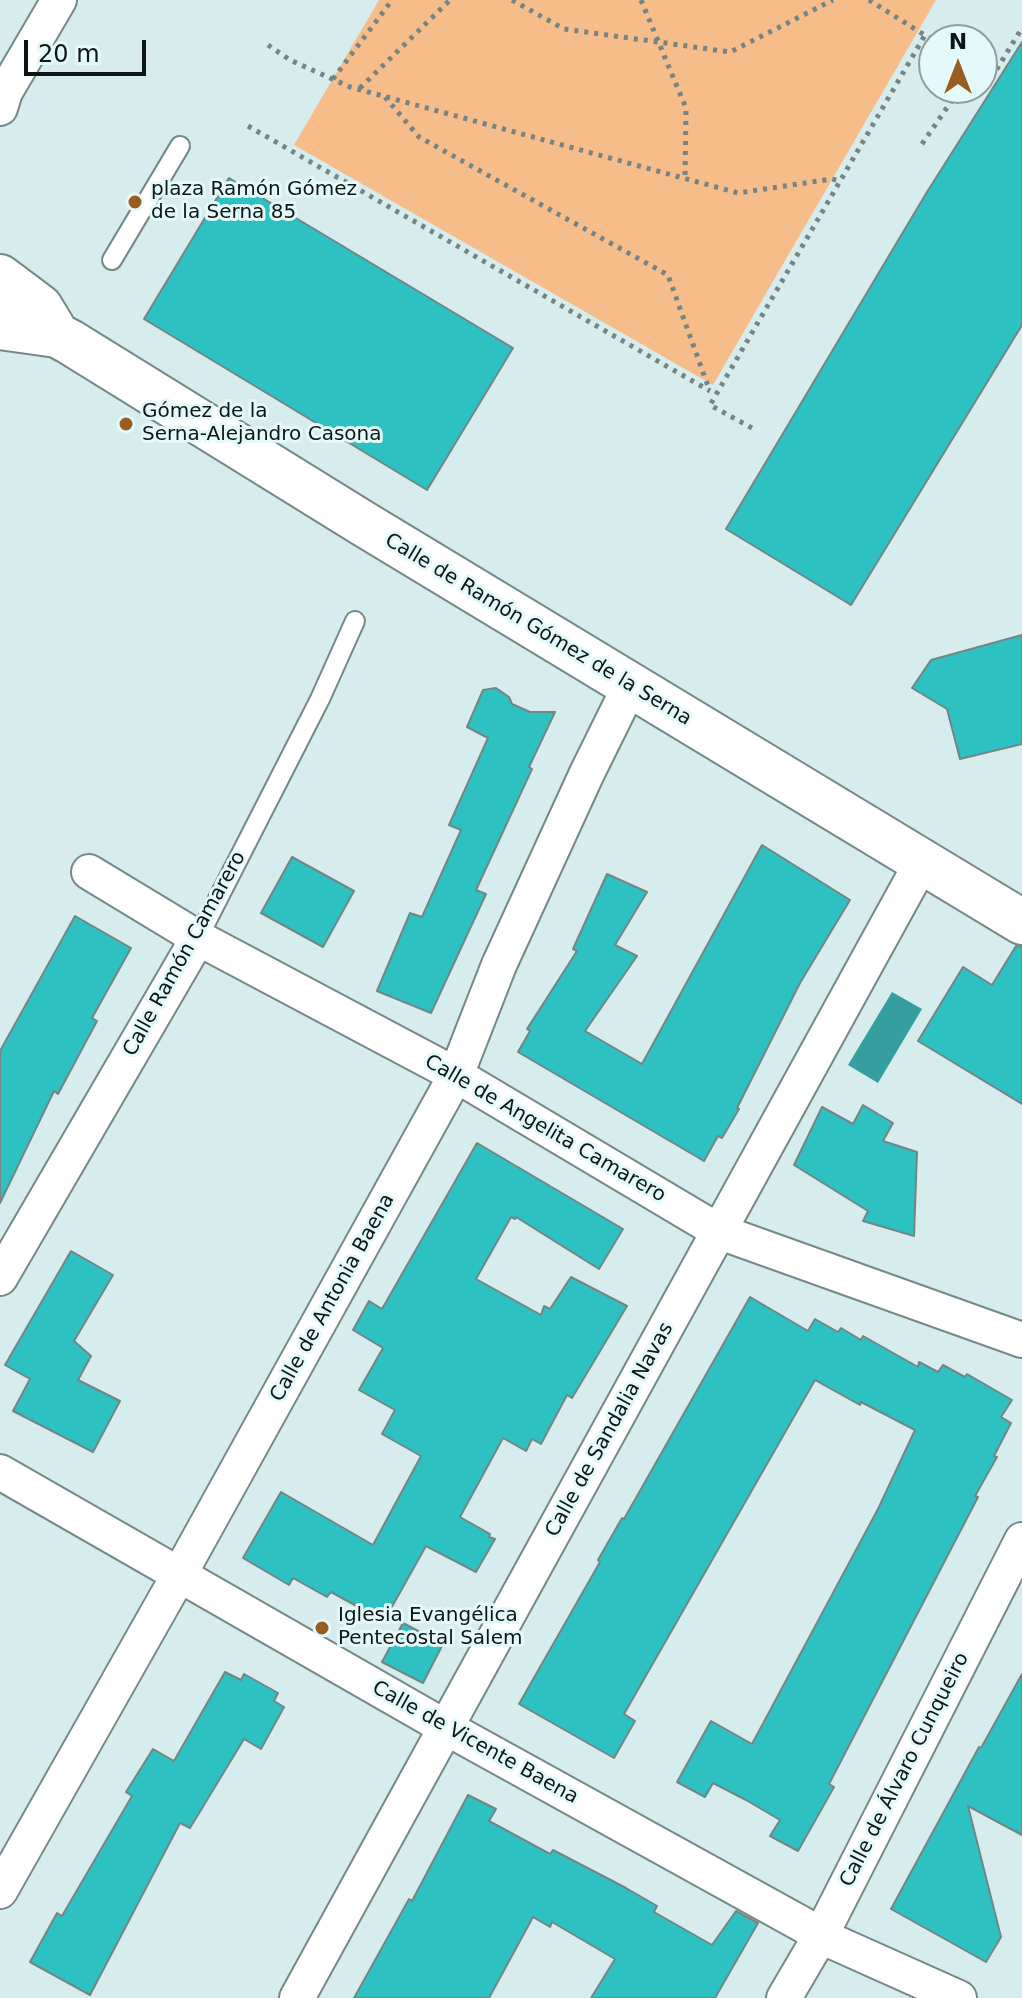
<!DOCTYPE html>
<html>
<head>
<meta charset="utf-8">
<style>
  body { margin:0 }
  #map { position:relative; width:1022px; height:1998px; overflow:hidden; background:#d7ecec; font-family:"DejaVu Sans",sans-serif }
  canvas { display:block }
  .north { position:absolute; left:918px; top:24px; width:80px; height:80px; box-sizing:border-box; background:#e4f9f9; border:2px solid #8e9e9e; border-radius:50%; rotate:0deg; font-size:22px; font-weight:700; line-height:32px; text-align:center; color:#0e1515 }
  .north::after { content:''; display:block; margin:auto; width:28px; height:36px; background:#995d1f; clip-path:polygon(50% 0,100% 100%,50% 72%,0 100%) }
  .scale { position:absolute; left:24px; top:40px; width:122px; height:36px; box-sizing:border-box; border:4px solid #0e1515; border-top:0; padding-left:10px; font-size:24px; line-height:28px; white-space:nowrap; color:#0e1515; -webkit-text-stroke:6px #e4f9f9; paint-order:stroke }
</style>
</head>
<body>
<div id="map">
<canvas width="1022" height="1998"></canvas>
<div class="north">N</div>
<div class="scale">20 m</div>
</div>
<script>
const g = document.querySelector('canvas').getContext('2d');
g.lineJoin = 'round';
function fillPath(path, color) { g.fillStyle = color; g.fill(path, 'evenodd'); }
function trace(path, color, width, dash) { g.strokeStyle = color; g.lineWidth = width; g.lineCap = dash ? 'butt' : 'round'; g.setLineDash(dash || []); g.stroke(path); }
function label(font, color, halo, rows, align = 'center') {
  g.font = font + ' "DejaVu Sans",sans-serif'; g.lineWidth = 6; g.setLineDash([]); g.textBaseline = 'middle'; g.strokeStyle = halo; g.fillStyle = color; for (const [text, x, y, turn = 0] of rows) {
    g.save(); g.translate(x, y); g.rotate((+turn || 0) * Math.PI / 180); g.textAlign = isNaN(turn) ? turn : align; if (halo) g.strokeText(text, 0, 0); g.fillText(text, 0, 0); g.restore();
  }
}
fillPath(new Path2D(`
  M379,0H936L713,385L294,145Z`), '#f6bc8a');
fillPath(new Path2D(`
  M892,992L922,1009L878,1083L848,1065Z`), '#359e9e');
const building = new Path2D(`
  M1022,42V325L851,605L726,529L927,192Z
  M229,178L513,348L427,490L144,319Z
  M1022,635V744L960,759L947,709L912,688L931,660Z
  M496,688L509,697L512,704L530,712H555L529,767L532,769L476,890L486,894L431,1013L377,991L410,913L422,917L461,830L449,825L488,738L467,727L483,690Z
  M762,845L850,900L800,983L737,1108L739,1109L722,1138L718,1136L704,1161L518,1052L530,1031L527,1029L577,951L573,949L607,874L647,892L615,945L637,956L585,1031L642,1064Z
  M292,857L354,891L323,947L261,913Z
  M75,916L131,948L92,1018L97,1021L58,1094L54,1091L0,1203V1051Z
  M1016,946L1022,947V1104L918,1041L963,967L992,985Z
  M863,1105L893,1123L883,1141L917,1152L914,1236L863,1221L868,1211L794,1165L822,1107L853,1124Z
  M477,1143L623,1229L599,1269L516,1217L515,1219L511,1217L476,1279L541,1315L544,1306L550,1309L571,1277L627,1306L572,1398L567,1395L541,1444L532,1439L526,1451L503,1438L460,1517L490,1534L489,1537L495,1539L476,1572L426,1546L384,1621L331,1592L327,1597L293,1578L289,1585L243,1558L281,1492L373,1545L421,1456L382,1434L395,1410L359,1390L383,1348L353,1330L369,1301L382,1309Z
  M71,1251L113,1275L74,1341L91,1356L78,1380L120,1401L93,1452L13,1411L30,1379L5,1365Z
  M750,1297L808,1331L815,1319L838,1332L841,1328L861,1340L863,1336L918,1367L919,1362L938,1372L943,1365L965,1377L967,1374L1012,1400L1001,1417L1011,1423L994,1456L997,1457L975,1496L978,1497L829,1784L834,1787L798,1851L770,1836L780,1820L746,1800L713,1783L705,1797L677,1782L711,1721L752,1744L878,1509L915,1430L861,1402L860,1405L815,1380L624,1714L635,1721L614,1758L519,1704L600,1562L598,1560L622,1518L624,1519Z
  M403,1623L443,1644L423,1683L382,1662Z
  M225,1672L241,1680L244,1674L278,1693L274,1701L284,1707L261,1749L244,1739L190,1828L180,1823L90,1995L30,1962L57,1913L62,1916L132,1796L126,1792L153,1749L174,1761Z
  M1022,1674V1835L968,1806L1001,1937L986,1962L891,1909L979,1747L981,1748Z
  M468,1795L496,1809L489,1821L550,1854L553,1850L626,1888L657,1906L654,1912L712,1945L736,1911L758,1923L715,1998H591L615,1959L552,1922L550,1927L533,1917L489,1998H354L409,1899L412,1901Z`);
fillPath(building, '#2ec1c2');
trace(building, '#738686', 2);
const service = new Path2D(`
  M112,260L180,146
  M198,938L320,699L355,621`);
const minor = new Path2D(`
  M0,108L5,92L59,0
  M89,872L198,938L456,1075L720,1232L1022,1340
  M0,1278L198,938
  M0,1472L445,1727L836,1943L959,1998
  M0,1891L179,1575L456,1075L499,965L587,773L630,686
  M297,1998L922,862
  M784,1998L821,1935L1022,1540`);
const tertiary = new Path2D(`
  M0,277L40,307L57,335
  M0,327L57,335L70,342L364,524L1022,922`);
trace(service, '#758988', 22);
trace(minor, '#758988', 38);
trace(tertiary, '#758988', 48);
trace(new Path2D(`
  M512,0L564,29L730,52L833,0
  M641,0L686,108L685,179
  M869,0L934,41
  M268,45L290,60L350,87L738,193L832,179L841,181
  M333,79L392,0
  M982,82L992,77L1022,28
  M360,88L450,0
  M385,97L419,137L668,275L709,389
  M248,126L710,391
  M922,144L955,96L970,88
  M752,428L710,405L925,35`), '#768484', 5, [4, 6]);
trace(service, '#fff', 18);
trace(minor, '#fff', 34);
trace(tertiary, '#fff', 44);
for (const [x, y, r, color] of [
  [135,202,8,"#995d1f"],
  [126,424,8,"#995d1f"],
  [322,1628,8,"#995d1f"]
]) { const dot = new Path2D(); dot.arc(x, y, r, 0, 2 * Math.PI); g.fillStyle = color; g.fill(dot); trace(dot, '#e4f9f9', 3); }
label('20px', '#0e1515', '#e4f9f9', [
  ["plaza Ramón Gómez",151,190],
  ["de la Serna 85",151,213],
  ["Gómez de la",142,412],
  ["Serna-Alejandro Casona",142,435],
  ["Iglesia Evangélica",338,1616],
  ["Pentecostal Salem",338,1639]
], 'left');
label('20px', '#0e1515', '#e4f9f9', [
  ["Calle de Ramón Gómez de la Serna",538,630,31],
  ["Calle Ramón Camarero",185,954,-61],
  ["Calle de Angelita Camarero",545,1129,30],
  ["Calle de Antonia Baena",333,1298,-61],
  ["Calle de Sandalia Navas",610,1430,-61],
  ["Calle de Vicente Baena",475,1743,29],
  ["Calle de Álvaro Cunqueiro",905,1770,-63]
]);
</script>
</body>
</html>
